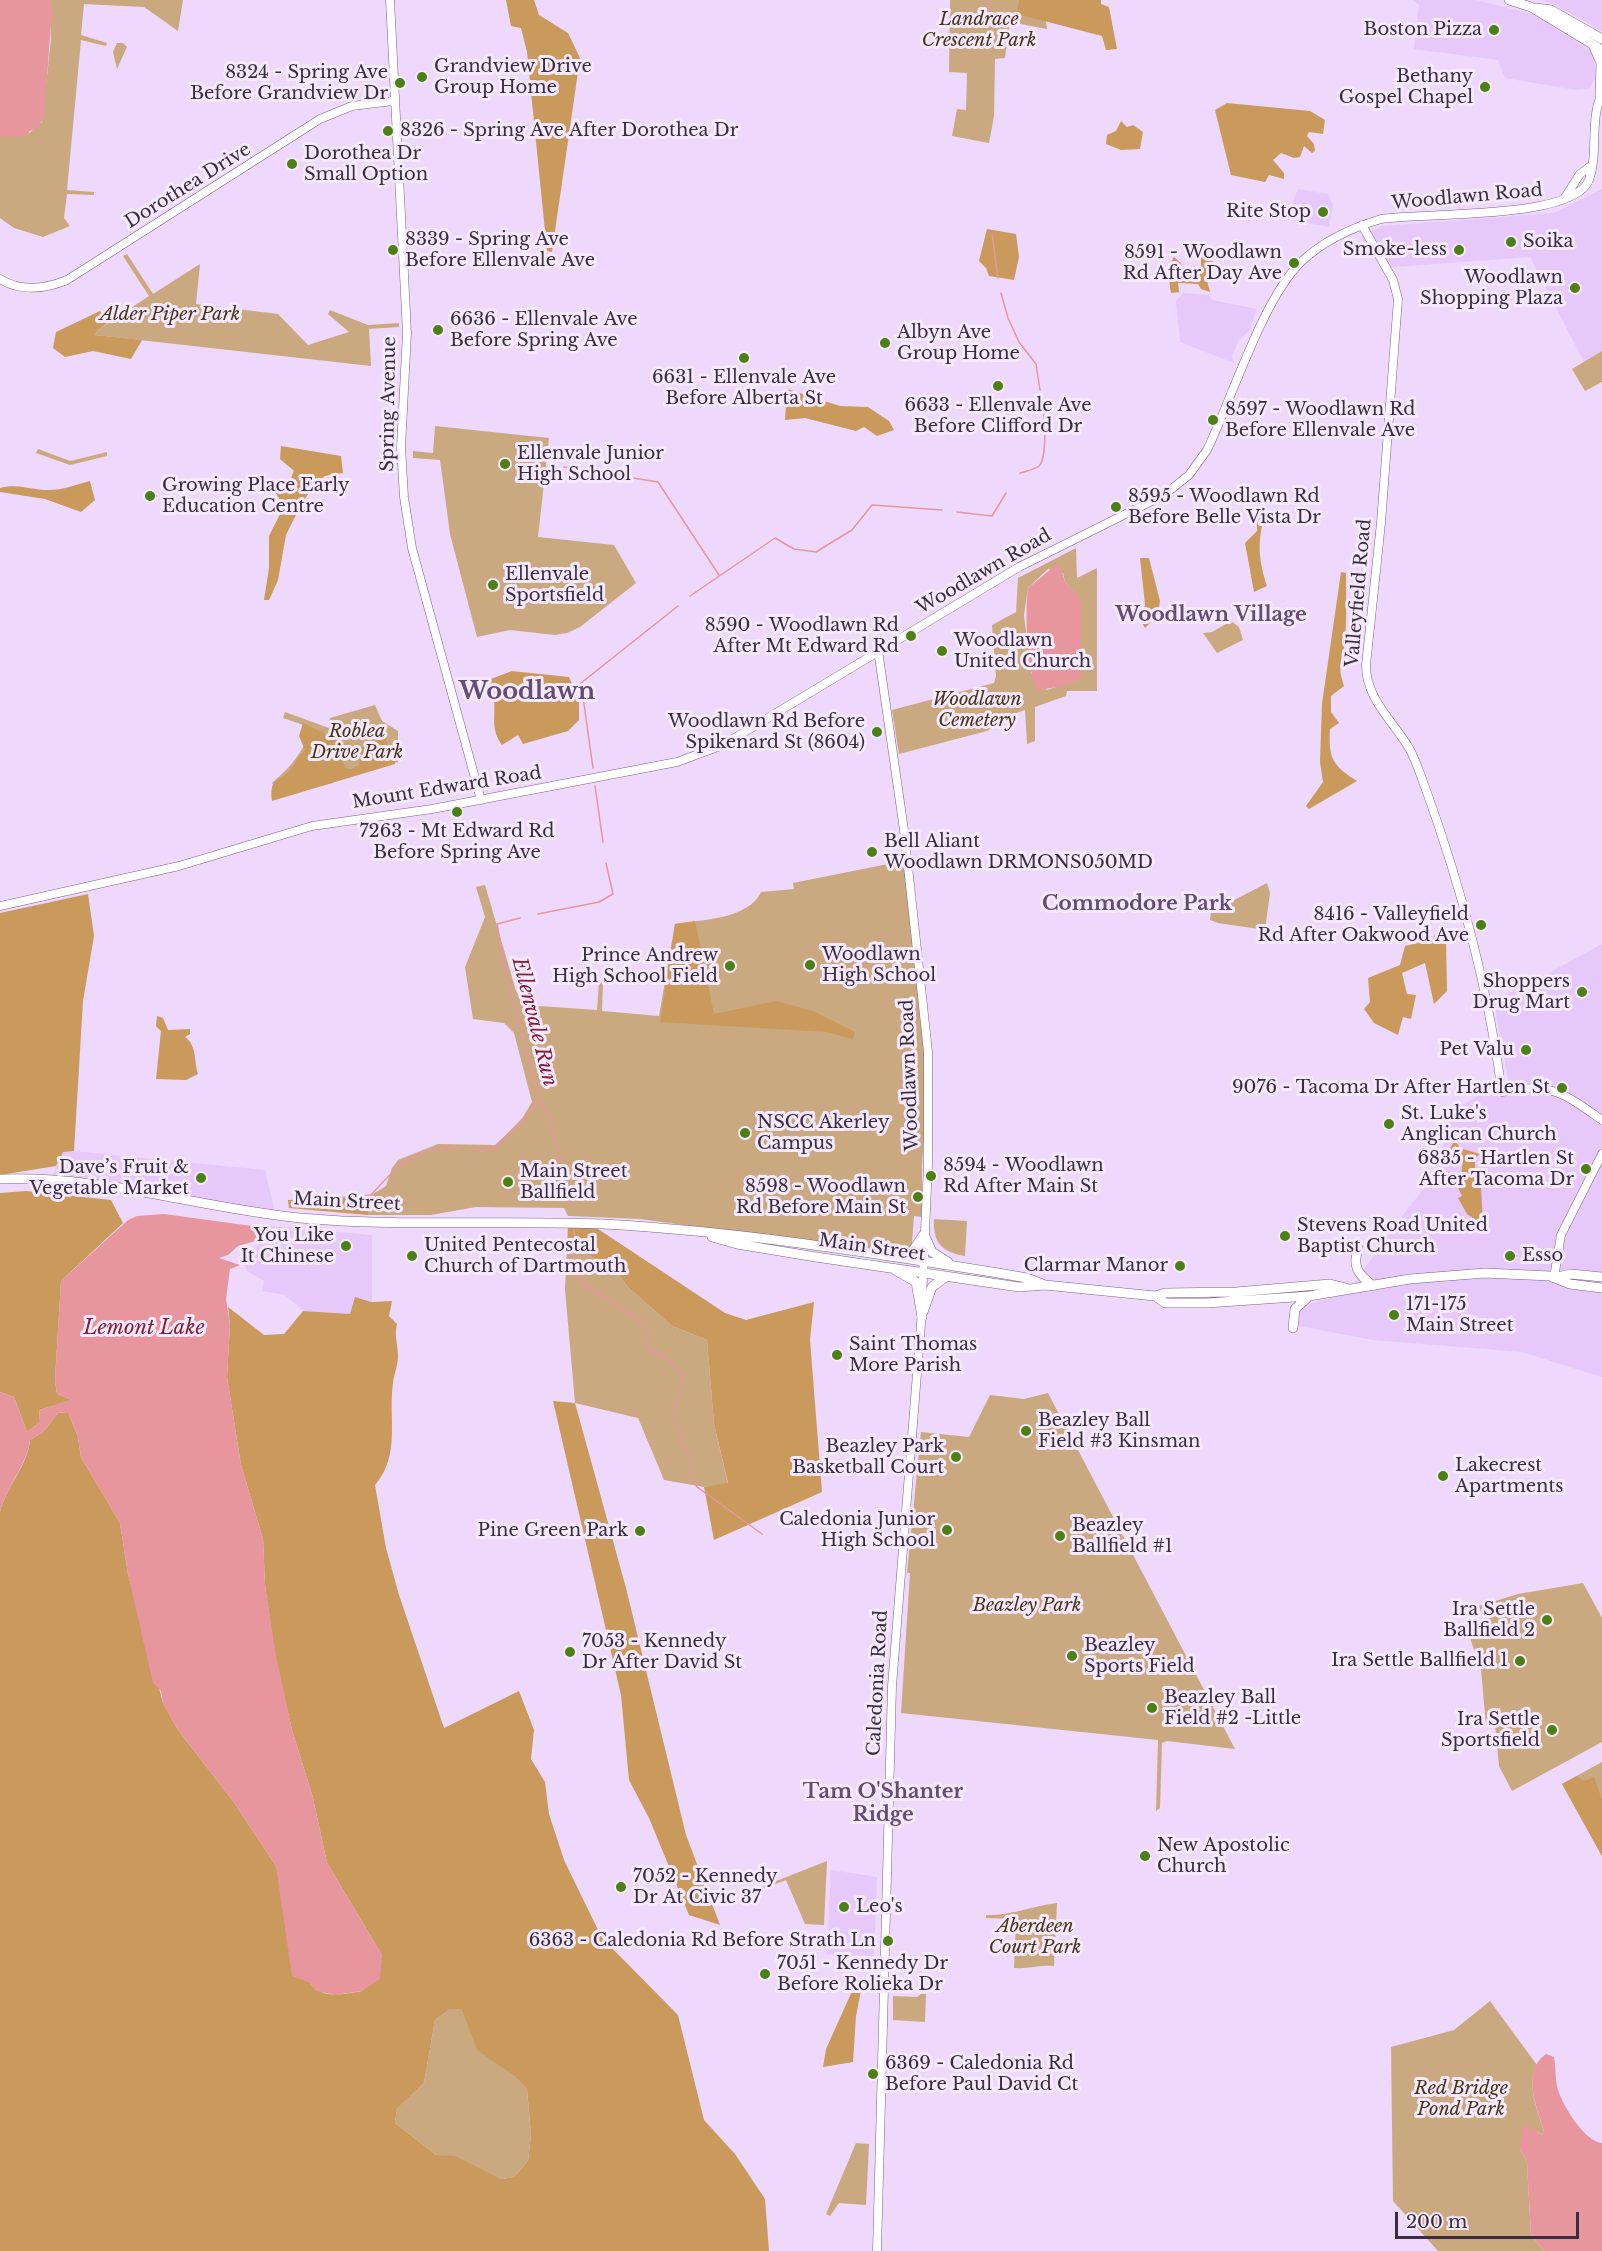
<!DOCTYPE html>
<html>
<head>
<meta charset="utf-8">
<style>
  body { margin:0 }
  #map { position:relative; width:1602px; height:2251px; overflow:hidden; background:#eed8fb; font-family:"Libre Baskerville",serif }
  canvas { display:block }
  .scale { position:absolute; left:1395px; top:2212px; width:184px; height:27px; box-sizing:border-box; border:3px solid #392e3f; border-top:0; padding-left:8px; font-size:18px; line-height:21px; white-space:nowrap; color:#392e3f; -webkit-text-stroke:4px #f5e9fb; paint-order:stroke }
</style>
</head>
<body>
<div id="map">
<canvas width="1602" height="2251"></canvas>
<div class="scale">200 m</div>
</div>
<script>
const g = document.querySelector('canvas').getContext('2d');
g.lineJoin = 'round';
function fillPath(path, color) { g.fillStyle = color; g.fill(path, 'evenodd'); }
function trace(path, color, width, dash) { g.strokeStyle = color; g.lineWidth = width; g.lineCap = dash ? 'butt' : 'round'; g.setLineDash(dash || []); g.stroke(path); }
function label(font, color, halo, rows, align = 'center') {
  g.font = font + ' "Libre Baskerville",serif'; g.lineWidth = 6; g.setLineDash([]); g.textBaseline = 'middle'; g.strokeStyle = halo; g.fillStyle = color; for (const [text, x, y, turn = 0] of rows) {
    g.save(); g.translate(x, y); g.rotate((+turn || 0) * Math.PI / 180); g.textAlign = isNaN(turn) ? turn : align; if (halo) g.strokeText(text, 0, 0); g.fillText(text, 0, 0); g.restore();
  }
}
fillPath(new Path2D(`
  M1413,0H1476L1532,14L1592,51L1596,74L1590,88L1576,90L1505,78L1498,60L1414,49L1419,5Z
  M1542,0H1602V31L1557,6Z
  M1298,189L1328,194L1333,205L1329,227L1286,219Z
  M1602,189V351L1584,362L1530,257L1382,268L1361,237L1382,226L1554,213Z
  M1183,293L1209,295L1212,300L1257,309L1249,331L1239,340L1232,356L1234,363L1180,342L1176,301Z
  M1602,944V1377L1522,1352L1373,1340L1294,1325L1301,1306L1348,1293L1395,1225L1430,1181L1445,1139V1119L1452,1111L1492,1088L1509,1084L1493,997H1501L1532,982ZM1475,1158V1186L1467,1214L1459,1198L1462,1196L1456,1184L1439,1170L1461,1176L1464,1161L1451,1159Z
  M74,1151L265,1170L275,1212L51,1178L63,1152Z
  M262,1225L372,1235V1302L350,1314L303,1311L285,1295L262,1291L264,1281L247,1271L245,1265L249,1253L262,1242Z
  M831,1870L877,1877L874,1956L827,1954Z`), '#e7c8fa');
fillPath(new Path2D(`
  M50,0H183L178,31L144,7L84,4L81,35L107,43L106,46L81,40L67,190L94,192V195L67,194L64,218L70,226L43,237L14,228L0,218V136H26L42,122L51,39Z
  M950,0H1043L1047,29L1010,22L1005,58L995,59L994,116L989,143L952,136L957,109L966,110L967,73L949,72Z
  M117,43H123L127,47L117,69L113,52Z
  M127,254L153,294L200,264L196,304L278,314L308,345L349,332L328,314L330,310L368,325L399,323V327L369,329L371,366L95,335L98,330L149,296L123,256Z
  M1602,351V382L1585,391L1572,369Z
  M435,426L549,438L538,537L614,545L636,583L580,627L567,633L555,635L510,630L477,637L450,534L440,460L413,458V451L433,453Z
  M38,449L70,461L107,452V456L70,465L36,453Z
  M1076,548L1077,578L1097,568V691H1067L1066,696L1035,707V741L1027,744L1025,710L1010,715L987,731L899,754L892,710L994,683L996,676L992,625L1016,612L1018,578ZM1048,569L1063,573L1065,582L1081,600L1080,645L1082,651L1079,679L1047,690L1031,673L1024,615L1028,588Z
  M1231,621L1239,627L1243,640L1217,653L1203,633L1212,632Z
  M375,705L382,721L398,731V762L333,780V783L281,796L272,783C291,767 303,752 312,728L283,718L285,712L329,728L330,718Z
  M903,861L929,1053L922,1166V1217L914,1216L911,1256L640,1219L568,1216L564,1208L476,1207L431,1215H368V1197L386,1186L392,1168L398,1160L438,1144L495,1145L520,1122L532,1102L514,1033L504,1023L473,1019L465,967L485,917L476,887L485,885L516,991L525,1005L597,1010L599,982H603L602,1011L659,1016L675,924C701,920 749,919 761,892L794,889L793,883Z
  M1267,883L1270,893L1265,930L1218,923L1210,920L1211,912Z
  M934,1219L967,1221L965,1256C941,1252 933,1242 934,1219Z
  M576,1249L613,1267L627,1286L672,1326L707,1340L714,1424L728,1484L704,1487L664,1480L638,1418L575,1403L565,1289L567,1250Z
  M1048,1393L1235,1749L1167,1741L1162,1743L1160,1808L1156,1811L1158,1740L901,1713L910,1573H907L921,1432L969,1437L990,1395L1024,1399Z
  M1583,1583L1602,1618V1742L1512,1791L1499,1766L1495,1724L1486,1725L1481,1670L1470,1638L1489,1632L1479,1606L1518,1594Z
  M1602,1762V1856L1562,1784Z
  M827,1861L824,1925L805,1924L786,1880L757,1891L756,1889Z
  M1057,1903L1054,1966C1039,1965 1028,1969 1014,1968L1016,1919L986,1918V1915C1010,1916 1033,1906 1057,1903Z
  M921,1994H926L925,2022L893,2020V1996L917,1997Z
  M1490,2001L1537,2065C1526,2084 1538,2112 1544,2131L1542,2135L1538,2132L1520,2148L1527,2163L1531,2235L1544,2251H1438L1393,2201L1391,2047L1454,2030Z
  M450,2009H461L477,2049L514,2076L527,2089L531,2135L528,2161L514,2177L502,2179L455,2157L436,2155L395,2123L397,2109L424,2083L435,2020Z
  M856,2143L869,2144L866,2205L839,2203L830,2216L826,2214Z`), '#caa980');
fillPath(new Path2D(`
  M506,0H534L539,15L568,33L580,58L552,252L547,251L527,52L521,28L511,26Z
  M1019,0H1101V4L1109,7L1117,49L1106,50L1102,36L1017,14Z
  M1227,103L1310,111L1325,120L1323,134L1309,132L1307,136L1314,144L1315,151L1312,153L1304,146L1300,157L1294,158L1281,153L1273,160L1284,173V179L1269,175L1265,182L1231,175L1215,110Z
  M1121,121L1127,127L1133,125L1143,132L1140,149L1121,150L1106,144L1107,135L1116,131Z
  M987,229L1016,234L1019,257L1014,280L989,276L986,268L979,261Z
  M1201,256L1214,262L1206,277L1210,292L1201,289L1198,284L1178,283L1179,292L1171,293C1169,280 1167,267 1174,257L1181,263L1182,269L1196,274L1201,266Z
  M100,311L109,322L98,330L95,335L142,340L131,359L93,351L65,357L53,348L56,332Z
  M787,389L840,406L868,407L889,421L894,430L877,436L864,427L856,431L805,418L785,420Z
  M281,446L341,456L343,473L325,476L315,483L300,507L286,535L278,580L269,600H264L269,568V536L284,506L269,483L286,490L294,471L280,459Z
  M90,481L95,500L81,512L45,499L0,492V488C16,483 32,490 48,490C64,490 75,485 90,481Z
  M1257,518H1264C1257,544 1259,561 1267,586L1254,592L1245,543L1257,531Z
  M1140,558H1149L1160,601L1158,615L1145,628L1142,623L1145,604Z
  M1341,572L1346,573C1346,595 1347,618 1345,640C1343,663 1336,660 1344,686L1331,696V712L1339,723L1330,729C1328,758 1333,766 1357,781L1309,809L1306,806L1323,782L1320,762L1322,704Z
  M512,671L569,677L579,699V720L568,731L523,744L518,735L502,745C490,728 496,717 494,699C493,692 489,686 488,680Z
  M303,723L336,739L345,768L351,769L359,766L362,746L385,737L395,764L272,801C269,776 279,784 290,770C296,763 296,758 305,750L299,736Z
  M88,894L94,936L83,1001L74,1151L63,1152L56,1166L0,1175V913Z
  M695,921L714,1014L776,1001L813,1011L855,1032L853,1039L826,1032L660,1022L675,924Z
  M1440,929L1446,938L1447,991L1434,1004L1425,963L1402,973L1407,994L1416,995L1411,1019L1403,1017L1398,1035L1374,1023L1364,1009L1370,1002L1368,978L1400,965L1405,946L1431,940Z
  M157,1016L163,1018L168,1030L190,1029V1034L185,1037C197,1045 194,1062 198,1074L186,1080L156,1079L161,1031L156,1026Z
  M1455,1140L1460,1148L1480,1154L1475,1158V1186L1481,1187L1483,1225L1467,1214L1458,1198L1462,1196L1456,1184L1446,1188L1438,1170L1461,1175L1463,1161L1452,1159L1450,1166L1442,1162Z
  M26,1191L111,1200L123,1223L61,1281L55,1380L57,1394L72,1400L39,1410L40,1422L27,1432L14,1397L0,1392V1193Z
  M368,1197V1215L289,1208L288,1200Z
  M568,1223L592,1225L725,1313L746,1320L814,1302L810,1340L822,1492L714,1540L704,1487L728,1483L714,1424L707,1340L672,1326L627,1286L613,1267L576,1249L567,1250Z
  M355,1297L371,1302L392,1301L389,1316L397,1324C394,1335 398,1345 398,1356C398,1365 394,1374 393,1383C388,1419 401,1455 375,1485L386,1548L399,1595L444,1728L519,1691L534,1730L531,1759L545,1782L549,1814L564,1860L602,1938L678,2015L704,2120L735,2154L765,2199L769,2251H0V1512C6,1487 28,1465 30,1440L43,1432L58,1413L68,1412L78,1437L81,1457L120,1523L128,1574L163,1703L178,1730L233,1801L276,1866L310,1983C323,2000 343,1994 362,1991L382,1955L327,1863L313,1798L292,1730L275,1655L265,1585L263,1539L241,1465L227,1377L230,1325L228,1307L264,1335L284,1334L303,1311L350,1314ZM450,2009H461L477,2050L514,2076L527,2089L531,2135L528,2161L514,2177L502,2179L455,2156L436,2155L395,2123L397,2109L424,2083L435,2020Z
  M553,1401L575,1403L626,1588L686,1835L720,1925L689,1915L649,1818L629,1780L621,1695Z
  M1577,1776L1584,1781L1594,1777L1602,1800V1856L1562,1784Z
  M858,1978L863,1980L856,2016L853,2062L823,2067L826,2049Z`), '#c99a5b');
fillPath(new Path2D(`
  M0,0H50L52,11L44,117L38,128L30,131L27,136L0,137Z
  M1056,565H1060L1065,582L1081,599V673L1080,679L1058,687L1038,690C1026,674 1025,609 1028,588Z
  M164,1214L252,1226L259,1234V1240L238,1246L228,1255L219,1258L240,1265L230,1269L226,1299L230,1325L227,1377L241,1465L263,1539L265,1585L276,1656L292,1730L313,1798L327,1863L382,1955L380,1979L362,1991L335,1995L316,1991L310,1983L292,1976L276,1866L233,1801L178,1730L163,1703L161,1691L153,1683L128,1574L120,1523L81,1457L78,1437L68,1412L58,1413L43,1432L30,1440C27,1465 6,1487 0,1512V1392L14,1397L27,1432L40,1422L39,1410L71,1400L57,1394L55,1380L61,1281L128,1220L137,1216Z
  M1546,2054L1554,2057C1556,2067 1555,2080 1558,2090C1563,2106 1585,2142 1602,2143V2251H1544L1531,2235L1527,2163L1520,2148L1522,2129L1527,2125L1542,2135L1544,2131C1537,2109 1521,2071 1546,2054Z`), '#e7969e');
trace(new Path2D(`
  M987,0L992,18L991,38
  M992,234L998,278
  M1001,293L1008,318L1019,342L1036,364L1040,390
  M564,467L658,482L719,575
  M1020,473C1026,471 1034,470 1039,466C1047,458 1045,419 1043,408
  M957,512L992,516L1006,493
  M690,596L775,538L794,549L816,552L852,530L872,505L942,510
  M593,768L581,683L678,606
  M595,786L603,842
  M538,914L599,902L613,894L606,863
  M540,1101L549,1114L570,1202
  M475,1152L493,1149L540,1101L506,974L497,924L520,918
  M300,1201L371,1195C400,1163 415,1147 461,1148
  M574,1230L576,1243L573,1263L582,1283L646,1325L650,1332L647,1340L648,1348L671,1361L683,1379L673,1416L678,1425L684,1448L689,1454L691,1476L697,1487L762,1534
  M55,1406L64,1402`), '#e7969e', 1.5);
const minor = new Path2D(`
  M390,0L407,333L401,447L404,497L412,548L481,800
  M1564,199L1580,174L1592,165
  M1362,225L1393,280L1398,299L1381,523L1366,665C1366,699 1393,721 1409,748C1416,760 1420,774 1425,787C1461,886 1488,987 1502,1092C1549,1081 1565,1094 1602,1120
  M0,279C21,292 45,289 67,280L320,119L352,106L393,101
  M878,650L904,830L928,1052V1165L922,1299
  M0,906L179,866L312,826L432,809L630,771L677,762L723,745L1019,567L1164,495L1189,475L1207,450C1232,399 1262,300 1301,262C1324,240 1351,228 1381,219C1423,212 1574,220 1589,180C1599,152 1589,121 1602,93
  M1554,1278L1561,1235L1602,1154
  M877,2251L892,1686L922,1311`);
const major = new Path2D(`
  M1509,0L1531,7L1602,50
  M1536,8L1551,10L1602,39
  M1594,47L1601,63L1600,96
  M0,1179C102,1175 199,1208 300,1218C400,1227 502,1220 603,1224C735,1231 867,1252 998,1273L1027,1278L1045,1285
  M924,1234L932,1252L948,1262
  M712,1237L737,1244L816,1257L1019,1287L1045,1285L1155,1296L1165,1293L1236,1292L1330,1284L1346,1288
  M1358,1248C1352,1267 1358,1274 1373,1286
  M898,1257L912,1252L924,1234
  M895,1270L916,1282L922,1317
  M1554,1278L1571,1274L1602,1277
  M1155,1296L1165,1303H1207L1309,1296L1410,1279L1485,1273L1550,1276L1570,1284L1602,1288
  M923,1312L932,1287L947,1276
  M1293,1328L1295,1309L1307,1298`);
trace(minor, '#7b6289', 9);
trace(major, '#7b6289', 10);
trace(minor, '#fff', 8);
trace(major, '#fff', 9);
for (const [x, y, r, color] of [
  [1494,30,6,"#4c8015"],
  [422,77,6,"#4c8015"],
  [400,83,6,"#4c8015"],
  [1485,87,6,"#4c8015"],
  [388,131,6,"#4c8015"],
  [292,164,6,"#4c8015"],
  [1323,212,6,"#4c8015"],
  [1511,242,6,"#4c8015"],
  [393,250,6,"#4c8015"],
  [1459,250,6,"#4c8015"],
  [1294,263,6,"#4c8015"],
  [1575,288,6,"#4c8015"],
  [438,330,6,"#4c8015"],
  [885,343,6,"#4c8015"],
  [744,358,6,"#4c8015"],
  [998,386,6,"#4c8015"],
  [1213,420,6,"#4c8015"],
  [505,464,6,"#4c8015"],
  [150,496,6,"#4c8015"],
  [1116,507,6,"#4c8015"],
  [493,585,6,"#4c8015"],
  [911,636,6,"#4c8015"],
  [942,651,6,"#4c8015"],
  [877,732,6,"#4c8015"],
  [457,812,6,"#4c8015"],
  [872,852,6,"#4c8015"],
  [1481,925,6,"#4c8015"],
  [810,965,6,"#4c8015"],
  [730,966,6,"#4c8015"],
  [1582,992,6,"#4c8015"],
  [1526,1050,6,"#4c8015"],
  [1562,1088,6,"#4c8015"],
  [1389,1124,6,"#4c8015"],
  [745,1133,6,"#4c8015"],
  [1586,1169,6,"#4c8015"],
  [931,1176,6,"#4c8015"],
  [201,1178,6,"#4c8015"],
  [508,1182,6,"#4c8015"],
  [918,1197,6,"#4c8015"],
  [1285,1236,6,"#4c8015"],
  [346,1246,6,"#4c8015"],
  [412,1256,6,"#4c8015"],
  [1510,1256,6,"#4c8015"],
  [1180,1266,6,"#4c8015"],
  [1394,1315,6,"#4c8015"],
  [837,1355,6,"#4c8015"],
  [1026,1431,6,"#4c8015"],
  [956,1457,6,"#4c8015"],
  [1443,1476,6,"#4c8015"],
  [947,1530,6,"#4c8015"],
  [640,1531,6,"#4c8015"],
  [1060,1536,6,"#4c8015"],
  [1547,1620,6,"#4c8015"],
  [570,1652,6,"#4c8015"],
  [1072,1656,6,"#4c8015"],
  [1520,1661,6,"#4c8015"],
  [1152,1708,6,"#4c8015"],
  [1552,1730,6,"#4c8015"],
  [1145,1856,6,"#4c8015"],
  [621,1887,6,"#4c8015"],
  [844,1907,6,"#4c8015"],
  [888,1941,6,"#4c8015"],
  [765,1974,6,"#4c8015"],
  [873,2074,6,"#4c8015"]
]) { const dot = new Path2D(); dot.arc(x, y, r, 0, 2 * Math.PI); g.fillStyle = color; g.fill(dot); trace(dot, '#f5e9fb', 2); }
label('italic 18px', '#483317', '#f5e9fb', [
  ["Landrace",979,20],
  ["Crescent Park",979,41],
  ["Alder Piper Park",170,315],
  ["Woodlawn",977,700],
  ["Cemetery",977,721],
  ["Roblea",357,732],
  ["Drive Park",357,753],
  ["Beazley Park",1027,1606],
  ["Aberdeen",1035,1927],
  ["Court Park",1035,1948],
  ["Red Bridge",1461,2089],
  ["Pond Park",1461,2110]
]);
label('18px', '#392e3f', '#f5e9fb', [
  ["Boston Pizza",1482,30,"right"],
  ["Grandview Drive",434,67],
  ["Group Home",434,88],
  ["8324 - Spring Ave",388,73,"right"],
  ["Before Grandview Dr",388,94,"right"],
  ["Bethany",1473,77,"right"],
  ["Gospel Chapel",1473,98,"right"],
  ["8326 - Spring Ave After Dorothea Dr",400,131],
  ["Dorothea Dr",304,154],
  ["Small Option",304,175],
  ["Rite Stop",1311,212,"right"],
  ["8339 - Spring Ave",405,240],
  ["Before Ellenvale Ave",405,261],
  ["Soika",1523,242],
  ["Smoke-less",1447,250,"right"],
  ["8591 - Woodlawn",1282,253,"right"],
  ["Rd After Day Ave",1282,274,"right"],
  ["Woodlawn",1563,278,"right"],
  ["Shopping Plaza",1563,299,"right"],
  ["6636 - Ellenvale Ave",450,320],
  ["Before Spring Ave",450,341],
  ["Albyn Ave",897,333],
  ["Group Home",897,354],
  ["6631 - Ellenvale Ave",744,378,"center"],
  ["Before Alberta St",744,399,"center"],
  ["6633 - Ellenvale Ave",998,406,"center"],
  ["Before Clifford Dr",998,427,"center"],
  ["8597 - Woodlawn Rd",1225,410],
  ["Before Ellenvale Ave",1225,431],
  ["Ellenvale Junior",517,454],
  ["High School",517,475],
  ["Growing Place Early",162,486],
  ["Education Centre",162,507],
  ["8595 - Woodlawn Rd",1128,497],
  ["Before Belle Vista Dr",1128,518],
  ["Ellenvale",505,575],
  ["Sportsfield",505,596],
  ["8590 - Woodlawn Rd",899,626,"right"],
  ["After Mt Edward Rd",899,647,"right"],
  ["Woodlawn",954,641],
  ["United Church",954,662],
  ["Woodlawn Rd Before",865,722,"right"],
  ["Spikenard St (8604)",865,743,"right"],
  ["7263 - Mt Edward Rd",457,832,"center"],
  ["Before Spring Ave",457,853,"center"],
  ["Bell Aliant",884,842],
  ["Woodlawn DRMONS050MD",884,863],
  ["8416 - Valleyfield",1469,915,"right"],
  ["Rd After Oakwood Ave",1469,936,"right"],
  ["Woodlawn",822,955],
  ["High School",822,976],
  ["Prince Andrew",718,956,"right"],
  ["High School Field",718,977,"right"],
  ["Shoppers",1570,982,"right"],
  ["Drug Mart",1570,1003,"right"],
  ["Pet Valu",1514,1050,"right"],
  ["9076 - Tacoma Dr After Hartlen St",1550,1088,"right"],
  ["St. Luke's",1401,1114],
  ["Anglican Church",1401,1135],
  ["NSCC Akerley",757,1123],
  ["Campus",757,1144],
  ["6835 - Hartlen St",1574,1159,"right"],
  ["After Tacoma Dr",1574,1180,"right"],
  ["8594 - Woodlawn",943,1166],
  ["Rd After Main St",943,1187],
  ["Dave’s Fruit &",189,1168,"right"],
  ["Vegetable Market",189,1189,"right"],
  ["Main Street",520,1172],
  ["Ballfield",520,1193],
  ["8598 - Woodlawn",906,1187,"right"],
  ["Rd Before Main St",906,1208,"right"],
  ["Stevens Road United",1297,1226],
  ["Baptist Church",1297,1247],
  ["You Like",334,1236,"right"],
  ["It Chinese",334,1257,"right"],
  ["United Pentecostal",424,1246],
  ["Church of Dartmouth",424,1267],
  ["Esso",1522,1256],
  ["Clarmar Manor",1168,1266,"right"],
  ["171-175",1406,1305],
  ["Main Street",1406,1326],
  ["Saint Thomas",849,1345],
  ["More Parish",849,1366],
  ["Beazley Ball",1038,1421],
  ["Field #3 Kinsman",1038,1442],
  ["Beazley Park",944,1447,"right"],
  ["Basketball Court",944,1468,"right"],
  ["Lakecrest",1455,1466],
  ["Apartments",1455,1487],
  ["Caledonia Junior",935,1520,"right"],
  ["High School",935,1541,"right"],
  ["Beazley",1072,1526],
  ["Ballfield #1",1072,1547],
  ["Pine Green Park",628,1531,"right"],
  ["Ira Settle",1535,1610,"right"],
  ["Ballfield 2",1535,1631,"right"],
  ["7053 - Kennedy",582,1642],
  ["Dr After David St",582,1663],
  ["Beazley",1084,1646],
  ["Sports Field",1084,1667],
  ["Ira Settle Ballfield 1",1508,1661,"right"],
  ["Beazley Ball",1164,1698],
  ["Field #2 -Little",1164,1719],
  ["Ira Settle",1540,1720,"right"],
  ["Sportsfield",1540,1741,"right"],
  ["New Apostolic",1157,1846],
  ["Church",1157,1867],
  ["7052 - Kennedy",633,1877],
  ["Dr At Civic 37",633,1898],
  ["Leo's",856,1907],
  ["6363 - Caledonia Rd Before Strath Ln",876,1941,"right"],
  ["7051 - Kennedy Dr",777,1964],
  ["Before Rolieka Dr",777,1985],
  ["6369 - Caledonia Rd",885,2064],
  ["Before Paul David Ct",885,2085]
], 'left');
label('18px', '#392e3f', '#f5e9fb', [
  ["Dorothea Drive",188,186,-32],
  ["Woodlawn Road",1467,197,-5],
  ["Spring Avenue",389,404,-89],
  ["Woodlawn Road",984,572,-30],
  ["Valleyfield Road",1359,593,-85],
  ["Mount Edward Road",447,788,-9],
  ["Woodlawn Road",910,1075,-92],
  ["Main Street",347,1202,3],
  ["Main Street",872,1248,8],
  ["Caledonia Road",878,1683,-87]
]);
label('bold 20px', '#644c72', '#f5e9fb', [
  ["Woodlawn Village",1211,615],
  ["Commodore Park",1137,904],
  ["Tam O'Shanter",883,1792],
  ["Ridge",883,1815]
]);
label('italic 20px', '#7f2034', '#f5e9fb', [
  ["Ellenvale Run",534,1022,76],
  ["Lemont Lake",144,1328]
]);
label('bold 24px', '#644c72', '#f5e9fb', [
  ["Woodlawn",527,692]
]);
</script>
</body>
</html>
